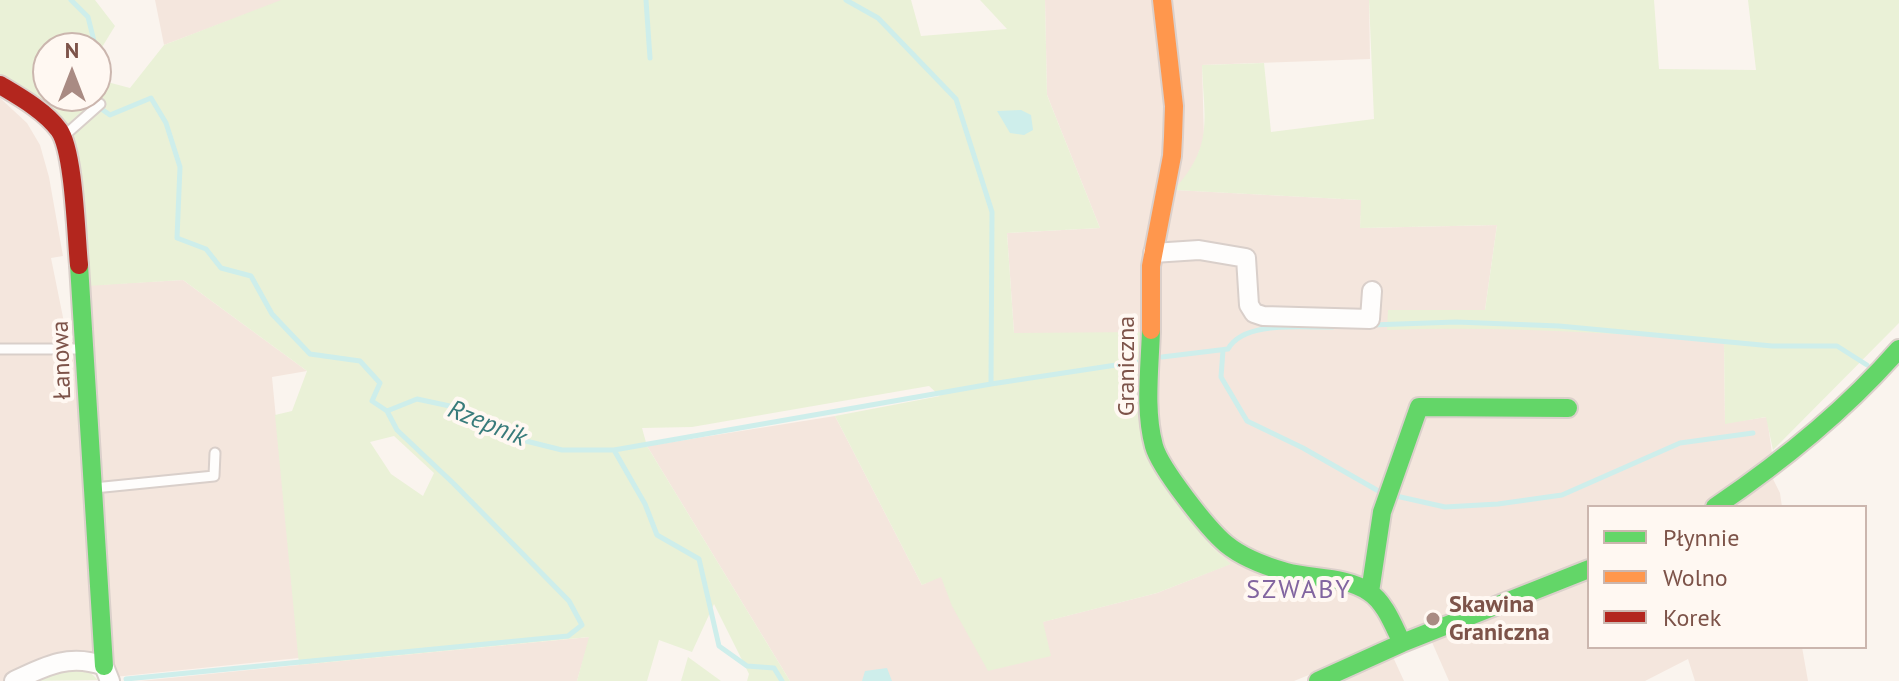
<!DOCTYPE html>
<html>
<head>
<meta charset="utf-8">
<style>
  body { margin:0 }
  #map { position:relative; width:1899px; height:681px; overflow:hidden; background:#faf4ee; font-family:"PT Sans",sans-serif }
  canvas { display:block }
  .legend { position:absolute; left:1587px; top:505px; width:280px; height:144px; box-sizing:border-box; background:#fff8f2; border:2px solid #cbb6ae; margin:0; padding:10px 14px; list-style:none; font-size:24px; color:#7d5349 }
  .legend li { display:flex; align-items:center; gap:16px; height:40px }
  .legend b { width:40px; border:2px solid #cbb6ae }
  .north { position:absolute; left:32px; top:32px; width:80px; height:80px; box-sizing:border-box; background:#fff8f2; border:2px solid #cbb6ae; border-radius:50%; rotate:0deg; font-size:22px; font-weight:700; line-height:32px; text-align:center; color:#7d5349 }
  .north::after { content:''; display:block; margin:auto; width:28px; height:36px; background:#a98b83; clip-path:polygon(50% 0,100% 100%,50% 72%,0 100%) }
</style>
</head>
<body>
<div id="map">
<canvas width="1899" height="681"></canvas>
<ul class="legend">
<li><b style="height:10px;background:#63d668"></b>Płynnie</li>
<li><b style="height:10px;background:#ff974d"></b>Wolno</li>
<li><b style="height:10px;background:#b3261e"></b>Korek</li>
</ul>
<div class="north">N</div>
</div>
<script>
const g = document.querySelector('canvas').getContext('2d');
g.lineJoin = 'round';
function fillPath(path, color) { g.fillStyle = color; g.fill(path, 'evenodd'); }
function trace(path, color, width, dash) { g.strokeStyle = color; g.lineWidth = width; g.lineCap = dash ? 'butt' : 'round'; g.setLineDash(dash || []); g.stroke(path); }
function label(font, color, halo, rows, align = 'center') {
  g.font = font + ' "PT Sans",sans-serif'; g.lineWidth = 8; g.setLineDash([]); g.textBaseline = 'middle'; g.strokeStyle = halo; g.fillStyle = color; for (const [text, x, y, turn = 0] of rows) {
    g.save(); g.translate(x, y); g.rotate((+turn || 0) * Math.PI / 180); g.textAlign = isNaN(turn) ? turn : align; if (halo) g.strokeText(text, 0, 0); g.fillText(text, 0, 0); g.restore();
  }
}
fillPath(new Path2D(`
  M155,0H281V1L164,45Z
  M1045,0H1369L1370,59L1202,65L1204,139L1193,168L1175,190L1362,200L1360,228L1497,225L1485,310L1387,329L1455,327L1558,329L1724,341L1725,423L1767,417L1773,461L1704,507H1589V562L1294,681H790L647,446L835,416L922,585L1011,541L1042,622L1157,593L1230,564L1212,547L1167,483L1014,333L1007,233L1100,228L1047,95Z
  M0,98L27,123L40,145L49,177L63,256L51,258L68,342H77L75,286L183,280L307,371L272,377L299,658L114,677L70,666L27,681H0Z
  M1773,479L1780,493L1782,507H1733Z
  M1589,576V647H1802L1808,681H1695L1688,659L1645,681H1449L1431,640Z
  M590,637L577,681H139L299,665Z
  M1393,657L1404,681H1337Z`), '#f4e6dd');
fillPath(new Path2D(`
  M0,0H95L115,26L96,57V48H48V96H96V79L130,88L164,45L281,0H911L921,36L1007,29L980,0H1045L1047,95L1100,228L1007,233L1014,333L1144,332L1167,483L1212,547L1231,564L1157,593L1043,622L1051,656L988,671L952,606L941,577L922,585L835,416L940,396L929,386L692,427L642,428L647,446L790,681H747L749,674L714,604L692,652L659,640L647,681H577L589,637L299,665L275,415L292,411L307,371L183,280L87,286L74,156L0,78ZM394,436L434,473L423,496L391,474L370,442Z
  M1369,0H1654L1659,69L1756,70L1748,0H1899V323L1773,450L1766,417L1725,424L1724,341C1611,333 1500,326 1387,330L1388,310H1485L1497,225L1360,228L1361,200L1174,190C1214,145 1204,121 1202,65L1264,63L1271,132L1374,119Z
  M688,657L721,681H681Z
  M70,666L88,670L98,680L27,681Z`), '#eaf1d7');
fillPath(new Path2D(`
  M1021,110L1031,115L1033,130L1024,135L1010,133L997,111Z
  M887,668L892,681H862L865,671Z`), '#ceeeeb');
trace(new Path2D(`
  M71,0L88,17L94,41L74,48
  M646,0L650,58
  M846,0L878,18L956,99L992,212L991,384
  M48,57L42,59L45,76L48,77
  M83,96L110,115L151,98L166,123L180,167L177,238L206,249L221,268L251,276L272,314L310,354L360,361L380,383L372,401L387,411L417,399L459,408L514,438L562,450H614L645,504L657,535L699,559L719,646L747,666L774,668L782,681
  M1371,325L1456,322L1559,326L1772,346H1837L1867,365
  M1223,350L1221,377L1247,421L1303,448L1382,493
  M1162,357L1228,349C1244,320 1302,328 1333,327
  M614,450L991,384L1136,362
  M1396,496L1445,507L1498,504L1562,495L1680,443L1753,433
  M126,679L568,636L582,625L569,601L453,483L397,430L387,411`), '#ceeeeb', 5);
const lane = new Path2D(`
  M65,135L100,104
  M0,349H86
  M94,488L214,476L215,453`);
const street = new Path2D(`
  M1153,253L1199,250L1246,258L1249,305L1254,313L1263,316L1370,319L1372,291
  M14,681C45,666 70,653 104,666L110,681`);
const fast = new Path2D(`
  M79,265L104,666
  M1151,330C1150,367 1144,410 1154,446C1160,468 1208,529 1226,544C1243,558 1265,566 1286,572C1312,579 1346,576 1369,592C1385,602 1394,627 1402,643
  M1715,507C1783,461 1845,411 1899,349
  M1370,592L1382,512L1419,407L1568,408
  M1318,681L1402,643L1589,569`);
const slow = new Path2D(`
  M1151,330V266L1172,156L1173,137L1174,106L1162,0`);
const jam = new Path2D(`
  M0,85C20,97 45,111 59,130C74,151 76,235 79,265`);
trace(lane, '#d9cfca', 13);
trace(street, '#d9cfca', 22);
trace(fast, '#dbd0cb', 22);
trace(slow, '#dbd0cb', 22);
trace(jam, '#dbd0cb', 22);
trace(lane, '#fefdfc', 9);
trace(street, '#fefdfc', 18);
trace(fast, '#63d668', 18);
trace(slow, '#ff974d', 18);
trace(jam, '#b3261e', 18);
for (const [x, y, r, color] of [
  [1433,619,8,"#a98b83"]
]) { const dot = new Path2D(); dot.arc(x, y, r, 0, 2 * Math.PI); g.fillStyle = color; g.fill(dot); trace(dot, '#fff8f2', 3); }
label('24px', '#7d5349', '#fff8f2', [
  ["Łanowa",62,360,-92],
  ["Graniczna",1127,366,-90]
]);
label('bold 24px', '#7d5349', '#fff8f2', [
  ["Skawina",1449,605],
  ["Graniczna",1449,633]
], 'left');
label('italic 26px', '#387b7b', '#fff8f2', [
  ["Rzepnik",487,424,22]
]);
g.letterSpacing = '2px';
label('26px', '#8265a0', '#fff8f2', [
  ["SZWABY",1299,591]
]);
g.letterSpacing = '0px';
</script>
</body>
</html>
